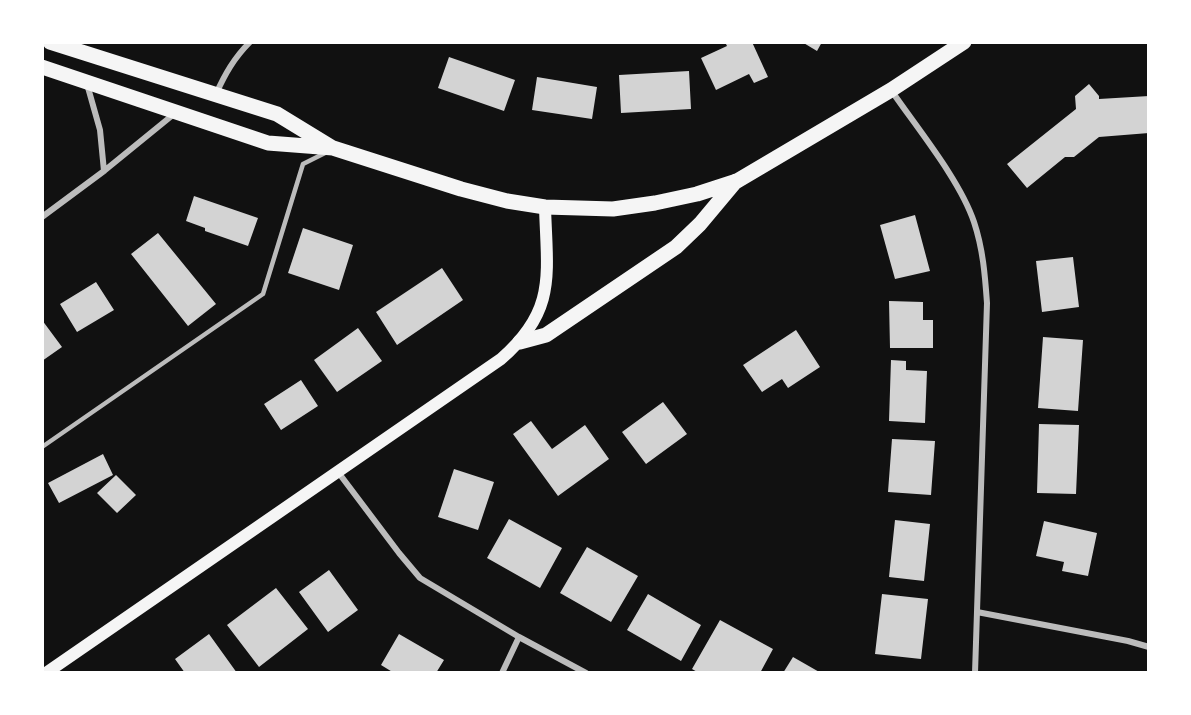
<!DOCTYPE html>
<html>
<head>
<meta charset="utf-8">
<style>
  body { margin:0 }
  #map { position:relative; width:1191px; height:715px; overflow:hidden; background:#111; font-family:Inter,sans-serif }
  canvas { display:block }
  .frame { position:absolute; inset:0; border:44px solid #fff; pointer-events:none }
</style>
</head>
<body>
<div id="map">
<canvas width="1191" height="715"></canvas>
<div class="frame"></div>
</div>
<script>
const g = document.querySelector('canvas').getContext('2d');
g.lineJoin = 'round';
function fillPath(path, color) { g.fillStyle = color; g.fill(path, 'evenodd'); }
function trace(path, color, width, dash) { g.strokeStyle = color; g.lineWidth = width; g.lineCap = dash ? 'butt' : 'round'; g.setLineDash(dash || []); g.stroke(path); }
fillPath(new Path2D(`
  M725,42H752L768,77L754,83L749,74L716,90L701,58L727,46Z
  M802,42H822L817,51Z
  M449,57L515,80L504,111L438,88Z
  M689,71L691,109L621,113L619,75Z
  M537,77L597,87L592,119L532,110Z
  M1089,84L1099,96V99L1149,96V133L1099,137L1074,157H1065L1027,188L1007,164L1076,109L1075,96Z
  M194,196L258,218L248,246L205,231V228L186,221Z
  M915,215L930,271L895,279L880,225Z
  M303,228L353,245L339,290L288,273Z
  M158,233L216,304L188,326L131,254Z
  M1073,257L1079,307L1042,312L1036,261Z
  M442,268L463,300L397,345L376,312Z
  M96,282L114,310L77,332L60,304Z
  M889,301L923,302V320H933V348H890Z
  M42,320L62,347L42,361Z
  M358,328L382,361L337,392L314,360Z
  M796,330L820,367L788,388L782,379L762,392L743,365Z
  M1043,337L1083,340L1078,411L1038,408Z
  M891,360L906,361V370L927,371L925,423L889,421Z
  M301,380L318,406L281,430L264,404Z
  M663,402L687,434L646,464L622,432Z
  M531,421L552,449L585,425L609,459L558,496L513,434Z
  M1039,424L1079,425L1076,494L1037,493Z
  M892,439L935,441L931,495L888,492Z
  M103,454L113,475L59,503L48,483Z
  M454,469L494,482L478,530L438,517Z
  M116,475L136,495L117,513L97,493Z
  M509,519L562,548L540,588L487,558Z
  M895,520L930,524L924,581L889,577Z
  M1044,521L1097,533L1088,576L1062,571L1064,562L1036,556Z
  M587,547L638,576L611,622L560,593Z
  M329,570L358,610L328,632L299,592Z
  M276,588L308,629L259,667L227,625Z
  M648,594L701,625L681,661L627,630Z
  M882,594L928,599L921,659L875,654Z
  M720,620L773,649L760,673H699L692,669Z
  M209,634L237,673H185L175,659Z
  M399,634L444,660L436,673H394L381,665Z
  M793,657L821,673H783Z`), '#d3d3d3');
trace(new Path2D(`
  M42,447L263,294L303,164L325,153`), '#bcbcbc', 4.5);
trace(new Path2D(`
  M87,84L100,130L104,171
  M891,90C917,128 960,180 974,222C983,249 985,275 987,303L975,673
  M216,94C225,74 234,58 250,42
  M42,217L104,171L174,114
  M338,472L399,553L420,578L519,637L586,673
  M977,612L1128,641L1149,647
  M502,673L519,637`), '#bcbcbc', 6);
trace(new Path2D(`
  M46,673L501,359C557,310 547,275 545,207`), '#f5f5f5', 12);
trace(new Path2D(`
  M50,42L277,114L331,147
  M42,67L268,143L333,148L461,189L507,201L545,207L613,209L655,203L697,194L737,181L891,90L964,42
  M520,342L546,335L676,247L700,224L736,181`), '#f5f5f5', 15);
</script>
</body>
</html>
